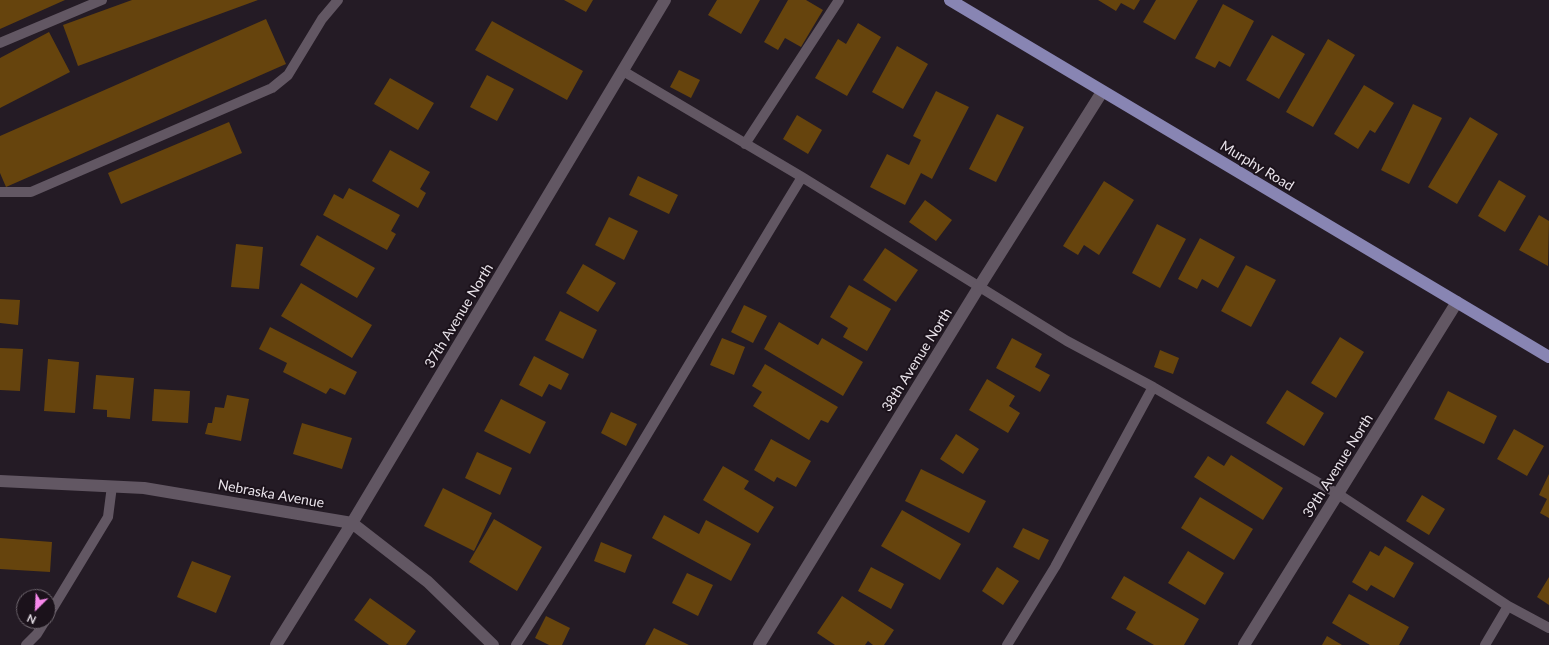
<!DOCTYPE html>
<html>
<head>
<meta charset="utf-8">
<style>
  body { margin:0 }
  #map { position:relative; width:1549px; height:645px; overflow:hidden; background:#241b25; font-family:Lato,sans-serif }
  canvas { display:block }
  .north { position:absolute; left:16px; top:589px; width:40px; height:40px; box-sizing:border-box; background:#1b121b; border:1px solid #6e666e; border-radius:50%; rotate:204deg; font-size:11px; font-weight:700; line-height:16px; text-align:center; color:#eae4eb }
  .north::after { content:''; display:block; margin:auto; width:14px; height:18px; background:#f788eb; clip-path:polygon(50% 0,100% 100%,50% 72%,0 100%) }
</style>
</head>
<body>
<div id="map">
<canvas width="1549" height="645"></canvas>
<div class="north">N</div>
</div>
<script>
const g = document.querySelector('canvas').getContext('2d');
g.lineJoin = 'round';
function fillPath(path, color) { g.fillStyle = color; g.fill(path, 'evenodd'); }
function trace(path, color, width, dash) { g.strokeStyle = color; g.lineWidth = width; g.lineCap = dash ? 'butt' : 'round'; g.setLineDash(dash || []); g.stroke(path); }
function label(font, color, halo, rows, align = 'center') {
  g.font = font + ' Lato,sans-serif'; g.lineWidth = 4; g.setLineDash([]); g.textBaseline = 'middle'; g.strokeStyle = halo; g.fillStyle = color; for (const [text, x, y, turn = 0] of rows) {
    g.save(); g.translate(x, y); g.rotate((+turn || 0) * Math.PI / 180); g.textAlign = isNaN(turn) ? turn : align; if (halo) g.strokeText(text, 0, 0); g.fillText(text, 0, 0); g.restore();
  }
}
fillPath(new Path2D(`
  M0,0H65L0,29Z
  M132,0H258L78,66L63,25Z
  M564,0H593L586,12Z
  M717,0H760L741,34L708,15Z
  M788,0H806L823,10L801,47L785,38L778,50L764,42Z
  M1098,0H1140L1134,10L1121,3L1116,11Z
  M1156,0H1198L1175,40L1143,22Z
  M1223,4L1254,21L1230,67L1219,61L1215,68L1195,58Z
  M266,19L286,64L6,187L0,173V136Z
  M492,21L583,71L567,100L475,50Z
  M858,23L881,37L847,96L815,78L838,39L846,44Z
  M49,32L70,72L0,108V58Z
  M1272,35L1305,54L1279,99L1246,80Z
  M1328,39L1355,55L1313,127L1286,112Z
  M897,46L928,64L903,109L872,92Z
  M679,70L700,80L691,98L670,87Z
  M487,75L514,89L497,121L470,107Z
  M390,78L434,103L418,130L374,104Z
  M1364,85L1394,103L1375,133L1370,130L1358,149L1334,134Z
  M936,91L969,107L932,179L921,173L905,205L870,187L887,154L909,165L921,140L913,136Z
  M1413,104L1442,118L1409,184L1381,170Z
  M997,114L1024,127L996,182L969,169Z
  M797,115L822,130L808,154L783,139Z
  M1470,117L1498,134L1457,204L1428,187Z
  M229,122L242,153L121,204L108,173Z
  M390,150L430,172L420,189L426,193L418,208L372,181Z
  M638,176L678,195L669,214L629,195Z
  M1499,180L1526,196L1505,232L1478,216Z
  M1104,181L1134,200L1099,255L1084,245L1078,255L1063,246Z
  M349,188L400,215L391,231L396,234L387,250L323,215L334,194L343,199Z
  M925,200L952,220L936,241L909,222Z
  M1539,215L1549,221L1548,266L1519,250Z
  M609,217L638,231L624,260L595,245Z
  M1157,224L1186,239L1160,288L1132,273Z
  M317,235L375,268L357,298L300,265Z
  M1200,238L1235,257L1218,288L1202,279L1197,289L1178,279Z
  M236,244L263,247L259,289L231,287Z
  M885,248L918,270L896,302L863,280Z
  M583,264L616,283L598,312L566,293Z
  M1246,265L1276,280L1251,327L1221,311Z
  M301,283L372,325L352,358L281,316Z
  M849,285L891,309L867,351L843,337L848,328L830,317Z
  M0,299L20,300L18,325L0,323Z
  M744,305L767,316L753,343L731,332Z
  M560,311L597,330L583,359L545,340Z
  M779,322L818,345L822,338L863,362L843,396L764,349Z
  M270,327L357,372L345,395L330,388L326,394L283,372L287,363L259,349Z
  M1340,337L1364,352L1336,398L1311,383Z
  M722,338L745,347L734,375L710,365Z
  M1012,338L1042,354L1035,367L1050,375L1040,392L996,368Z
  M0,348L23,349L20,391L0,390Z
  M1160,350L1179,358L1173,374L1154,367Z
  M534,356L569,374L561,390L549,384L542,397L519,385Z
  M48,359L79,362L75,413L44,411Z
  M765,364L838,407L828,423L821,420L809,440L753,406L762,392L752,386Z
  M96,375L134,378L130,419L107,417V410L93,409Z
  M987,379L1015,396L1009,406L1020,413L1008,433L969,410Z
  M154,389L190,391L188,423L152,421Z
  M1287,390L1324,413L1304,446L1266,423Z
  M1448,391L1497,416L1484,444L1434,419Z
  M227,395L249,399L241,441L205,434L208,423H212L215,407L224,408Z
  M501,399L546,422L530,454L484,431Z
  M611,412L637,424L626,446L601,433Z
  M302,423L352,438L342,469L293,454Z
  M1514,429L1544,446L1527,476L1497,459Z
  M956,434L979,449L963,474L940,459Z
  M771,439L811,461L796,487L777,477L774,482L754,470Z
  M477,452L512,468L500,495L465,478Z
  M1231,455L1283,488L1263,520L1194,477L1208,456L1224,466Z
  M723,466L749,481L744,489L774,507L758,533L703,500Z
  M921,469L986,501L969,533L905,501Z
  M1549,474V518L1540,513L1547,499L1539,495Z
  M443,488L492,513L474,551L424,526Z
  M1422,495L1445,509L1429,535L1406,521Z
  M1200,497L1253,529L1234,560L1181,528Z
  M902,510L961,544L940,580L881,546Z
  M664,515L699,534L706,520L751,544L731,581L652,538Z
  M494,519L542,547L517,591L469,562Z
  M1023,528L1049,540L1039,560L1013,547Z
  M0,538L52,542L50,572L0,569Z
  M601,542L632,555L625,573L594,561Z
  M1385,546L1414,563L1394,598L1371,585L1367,591L1352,582L1370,551L1379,556Z
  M1188,551L1224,573L1205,605L1168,583Z
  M192,561L231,576L216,613L177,597Z
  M871,567L904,584L891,609L858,591Z
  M997,567L1019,581L1003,605L982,591Z
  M687,573L713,585L698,616L672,603Z
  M1124,576L1199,619L1184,645H1154L1126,629L1136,612L1111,598Z
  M1549,577V605L1537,597Z
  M1349,594L1409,627L1399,645H1370L1332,623Z
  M842,596L894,630L884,645H873L868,641L865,645H835L817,633Z
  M370,598L416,631L406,645H389L354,620Z
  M546,616L570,628L562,645H549L535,638Z
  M654,628L689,645H645Z
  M1327,636L1342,645H1322Z`), '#66440d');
trace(new Path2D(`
  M0,43L102,0
  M623,71L802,177L1067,341L1153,387L1338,494L1508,606L1549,628
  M745,144L839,0
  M0,192H31L272,88L288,75L322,19L338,0
  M48,616L108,517L112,486
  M26,645L37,634L45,621
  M516,645C616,492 706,333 802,177
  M1007,645L1055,567L1153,387
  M1485,645L1508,606`), '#625763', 10);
trace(new Path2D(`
  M0,481L144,488L352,523L428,582L493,645
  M276,645L352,523L665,0
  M759,645L979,287L1102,92
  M1244,645L1457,302`), '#625763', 12);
trace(new Path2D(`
  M950,0L1549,357`), '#8885b3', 12);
label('14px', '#eae4eb', '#1b121b', [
  ["Murphy Road",1257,166,31],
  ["37th Avenue North",459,316,-59],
  ["38th Avenue North",917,360,-58],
  ["39th Avenue North",1338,466,-58],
  ["Nebraska Avenue",271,494,10]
]);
</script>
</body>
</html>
